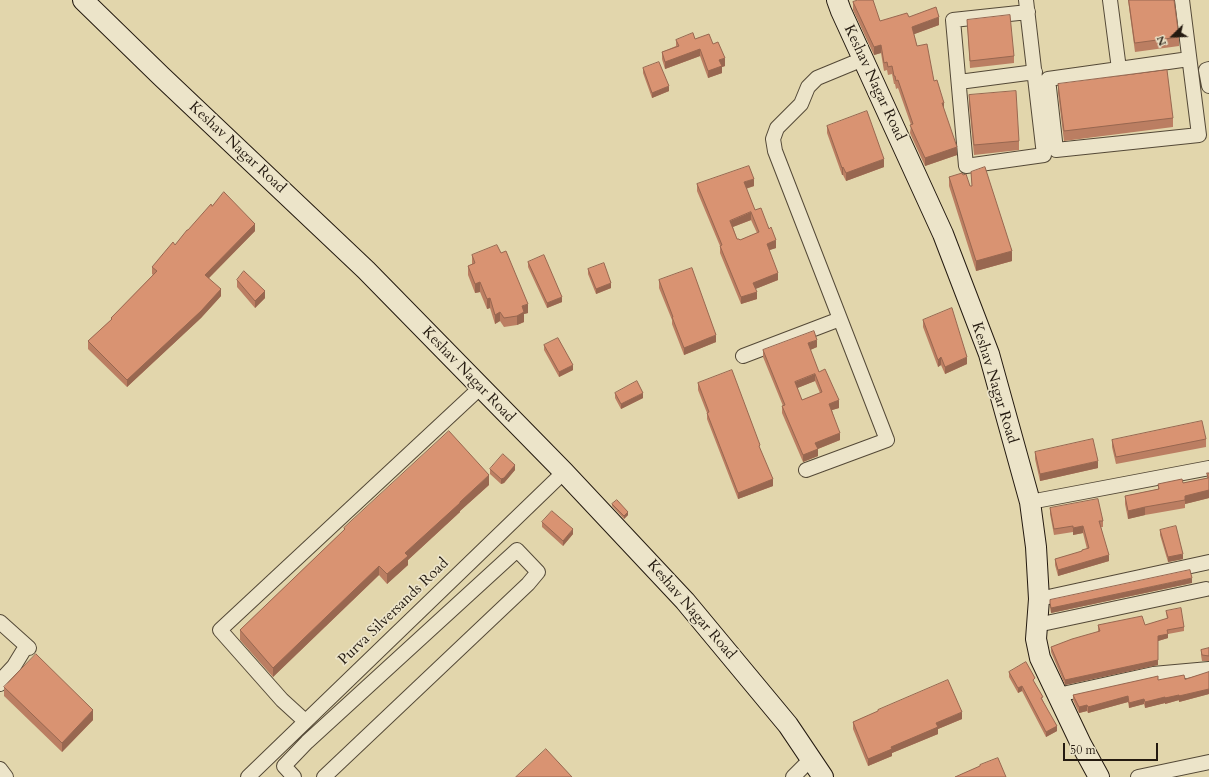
<!DOCTYPE html>
<html>
<head>
<meta charset="utf-8">
<style>
  body { margin:0 }
  #map { position:relative; width:1209px; height:777px; overflow:hidden; background:#e2d6ac; font-family:Cardo,serif }
  canvas { display:block }
  .north { position:absolute; left:1153px; top:16px; width:40px; height:40px; -webkit-text-stroke:3px #ece4c9; paint-order:stroke; rotate:247deg; font-size:11px; font-weight:700; line-height:16px; text-align:center; color:#241a10 }
  .north::after { content:''; display:block; margin:auto; width:14px; height:18px; background:#241a10; clip-path:polygon(50% 0,100% 100%,50% 72%,0 100%) }
  .scale { position:absolute; left:1063px; top:743px; width:95px; height:18px; box-sizing:border-box; border:2px solid #241a10; border-top:0; padding-left:5px; font-size:12px; line-height:14px; white-space:nowrap; color:#241a10; -webkit-text-stroke:3px #ece4c9; paint-order:stroke }
</style>
</head>
<body>
<div id="map">
<canvas width="1209" height="777"></canvas>
<div class="north">N</div>
<div class="scale">50 m</div>
</div>
<script>
const g = document.querySelector('canvas').getContext('2d');
g.lineJoin = 'round';
function trace(path, color, width, dash) { g.strokeStyle = color; g.lineWidth = width; g.lineCap = dash ? 'butt' : 'round'; g.setLineDash(dash || []); g.stroke(path); }
function fillPath(path, color) { g.fillStyle = color; g.fill(path, 'evenodd'); }
function label(font, color, halo, rows, align = 'center') {
  g.font = font + ' Cardo,serif'; g.lineWidth = 3.5; g.setLineDash([]); g.textBaseline = 'middle'; g.strokeStyle = halo; g.fillStyle = color; for (const [text, x, y, turn = 0] of rows) {
    g.save(); g.translate(x, y); g.rotate((+turn || 0) * Math.PI / 180); g.textAlign = isNaN(turn) ? turn : align; if (halo) g.strokeText(text, 0, 0); g.fillText(text, 0, 0); g.restore();
  }
}
const street = new Path2D(`
  M1026,0L1044,155L966,166L953,20L1028,12
  M1110,0L1119,69L1048,79L1056,150L1199,135L1182,0
  M1119,69L1189,59
  M1209,69L1206,70L1209,86
  M959,82L1035,72
  M743,356L840,319
  M806,470L887,440L775,151L773,139L777,128L801,104L808,87L817,78L863,59
  M1030,502L1209,468
  M1039,599L1209,562
  M0,622L29,648H25L14,666L2,679L0,684
  M1037,625L1206,589
  M1058,695L1153,674L1209,669
  M305,721L282,700L220,630L481,387
  M0,769L6,777
  M248,777L564,472
  M294,777L284,766L307,742L517,550L538,572L528,584L324,777
  M793,777L811,759
  M1138,777L1209,762`);
const secondary = new Path2D(`
  M83,0L161,76L366,270L564,472L685,601L788,725L823,777
  M837,0L841,11L863,59L943,234L989,354L1030,502L1036,547L1039,599L1036,639L1040,658L1081,744L1099,777`);
trace(street, '#544937', 16);
trace(secondary, '#241a10', 22);
trace(street, '#ece4c9', 14);
trace(secondary, '#ece4c9', 20);
fillPath(new Path2D(`
  M1128,0H1174L1179,37V46L1135,52Z
  M853,2L880,21L909,17L939,25L914,34L917,46L934,81L944,110L957,155L925,166L914,142L910,133L911,125L898,88L896,89L895,84H894L892,74L888,75L887,70L884,71L881,53L874,55L853,10Z
  M967,20L1014,56V63L970,68Z
  M695,39L713,44L725,66L722,67V73L708,78L700,56L665,69L662,59V52L676,46V40Z
  M643,68L669,91L652,98L643,73Z
  M1058,84L1173,118V127L1064,141L1058,93Z
  M969,95L1019,141V150L974,155L969,104Z
  M827,126L884,167L846,181L843,175H842L827,133Z
  M971,172L1012,261L976,271L949,186V177L963,175L970,186H972Z
  M697,184L754,186L746,189L755,210L769,229L776,248L769,250L778,280L755,289L757,299L741,304L720,253V246L697,191ZM751,220L757,233L740,240L737,239L733,227Z
  M212,206L255,231L209,278L221,296L201,318L127,387L88,349V341L111,320V318L153,275L152,274V267L175,245Z
  M472,255L528,313L524,314V322L517,325L504,327L500,321L495,324L490,308L487,309L480,292L475,293L468,275V266L472,264Z
  M528,262L562,302L547,308L528,267Z
  M588,269L611,288L596,294L588,274Z
  M237,280L265,298L255,308L237,287Z
  M659,280L716,342L684,355L672,324V320L659,288Z
  M923,320L967,364L945,374L941,365L938,367L923,327Z
  M544,345L573,370L559,377L544,350Z
  M817,347L810,350L819,372L839,408L832,410L840,440L818,449V456L803,462L782,413V406H783L763,357V350ZM815,381L820,393L802,400L797,388Z
  M698,383L760,449L773,486L738,499L707,419V413L698,390Z
  M615,393L643,398L621,409L615,398Z
  M1206,439V447L1116,464L1112,447V440Z
  M1035,452L1098,468L1040,481L1035,459Z
  M490,469L515,470L504,483L501,484L490,474Z
  M1207,473H1209V498L1185,504V508L1145,515L1128,519L1125,504V496L1158,489V484L1183,483L1207,478Z
  M489,485L460,511V512L408,560V565L387,584L379,575L273,677L240,640V630L344,530V528Z
  M612,504L628,515L624,519L612,506Z
  M1050,508L1103,521V527H1101L1109,561L1058,576L1055,565V559L1082,552L1087,549L1083,533L1073,535V532L1054,535L1050,514Z
  M542,522L573,534L563,546L542,527Z
  M1160,530L1183,559L1168,562L1160,535Z
  M1192,583L1051,613L1050,608V600Z
  M1166,611L1184,627V631L1168,634V638L1158,641V665L1065,685L1051,652V647L1098,632V625H1145L1167,619Z
  M1209,648V661H1202L1201,655V650Z
  M1009,672L1035,683L1057,731L1046,737L1022,691L1018,693L1009,677Z
  M1209,672V694L1179,702V700L1165,704V703L1145,708L1144,704L1129,708L1128,702L1088,713L1087,711L1079,713L1073,700V695L1158,680L1185,679Z
  M4,687L93,720L62,752L4,696Z
  M878,710L962,719L938,729V734L892,753V756L868,766L853,729V722L878,712Z`), '#bb7e62');
fillPath(new Path2D(`
  M939,17V25L912,35V27Z
  M881,45V53L874,55V47Z
  M700,49V56L665,69V62Z
  M725,58V66L722,67V73L708,78V71L719,60Z
  M669,86V91L652,98V93Z
  M942,103H944V111Z
  M957,147V155L925,166V158Z
  M884,159V167L846,181V173Z
  M843,167V175H842V168Z
  M754,179V186L744,189V182Z
  M751,212V220L730,228V221Z
  M255,224V231L205,282V275Z
  M776,240V248L767,251V244Z
  M1012,251V261L976,271V261Z
  M778,273V280L753,290V283Z
  M480,282V292L475,293V284Z
  M611,283V288L596,294V289Z
  M221,289V296L201,318L127,387V380Z
  M265,291V298L255,308V301Z
  M757,292V299L741,304V297Z
  M562,297V302L547,308V303Z
  M490,298V308L487,309V299Z
  M528,304V313L524,314V322L517,325V316L522,306Z
  M500,312V321L495,324V315Z
  M716,335V342L684,355V348Z
  M817,340V347L808,351V343Z
  M941,357V365L938,367V360Z
  M967,357V364L945,374V367Z
  M573,365V370L559,377V372Z
  M815,374V381L795,389V382Z
  M643,393V398L621,409V404Z
  M839,400V408L829,411V404Z
  M840,433V440L815,450V443Z
  M818,449V456L803,462V455Z
  M1098,461V468L1040,481V474Z
  M515,465V470L504,483L501,484V479Z
  M489,475V485L460,511V512L408,560V565L387,584V574L405,553Z
  M773,479V486L738,499V493Z
  M1209,490V498L1185,504V496Z
  M1145,507V515L1128,519V511Z
  M628,512V515L624,519V516Z
  M1083,526V533L1073,535V528Z
  M573,529V534L563,546V541Z
  M1183,554V559L1168,562V557Z
  M1109,555V561L1058,576V570Z
  M379,566V575L273,677V668Z
  M1192,578V583L1051,613V608Z
  M1168,634V638L1158,641V636Z
  M1158,660V665L1065,685V680Z
  M1022,686V691L1018,693V688Z
  M1209,689V694L1179,702V696Z
  M1179,695V700L1165,704V698Z
  M1128,696V702L1088,713V707Z
  M1165,697V703L1145,708V702Z
  M1144,699V704L1129,708V703Z
  M1087,705V711L1079,713V707Z
  M93,710V720L62,752V743Z
  M962,712V719L938,729V734L892,753V756L868,766V759L936,723Z
  M1057,726V731L1046,737V732Z`), '#986750');
const building = new Path2D(`
  M858,0H873L880,21L907,13L909,17L936,7L939,17L912,27L917,46L927,44L934,81L937,80L944,103H942L957,147L925,158L914,134L910,125L913,124L898,80L896,81L895,76H894L892,66L888,67L887,62L884,63L881,45L874,47L853,2Z
  M1129,0H1174L1179,37L1135,43Z
  M1010,15L1014,56L970,61L967,20Z
  M693,33L695,39L709,34L713,44L718,42L725,58L719,60L722,66L708,71L700,49L665,62L662,52L679,46L676,40Z
  M659,62L669,86L652,93L643,68Z
  M1167,70L1173,118L1064,131L1058,84Z
  M1016,91L1019,141L974,145L969,95Z
  M867,111L884,159L846,173L843,167L842,168L827,126Z
  M749,166L754,179L744,182L755,210L761,208L769,229L771,227L776,240L767,244L778,273L753,283L757,292L741,297L720,246L722,245L697,184ZM751,212L759,232L740,240L739,239H737L730,221Z
  M985,167L1012,251L976,261L949,177L962,173L963,175L966,174L970,186H972L971,172Z
  M224,192L255,224L205,275L221,289L201,311L127,380L88,341L112,319L111,318L157,271L152,267L173,242L175,245L187,230H188L211,204L212,206Z
  M497,245L501,253L506,251L528,304L522,306L524,312L517,316L504,318L500,312L495,315L490,298L487,299L480,282L475,284L468,266L475,263L472,255Z
  M544,255L562,297L547,303L528,262Z
  M604,263L611,283L596,289L588,269Z
  M692,268L716,335L684,348L672,317H673L659,280Z
  M244,271L265,291L255,301L237,280Z
  M952,308L967,357L945,367L941,357L938,360L923,320Z
  M814,331L817,340L808,343L819,372L825,369L839,400L829,404L840,433L815,443L818,449L803,455L782,406L785,405L763,350ZM815,374L822,392L802,400L795,382Z
  M558,338L573,365L559,372L544,345Z
  M732,370L760,445L759,446L773,479L738,493L707,413L709,412L698,383Z
  M637,381L643,393L621,404L615,393Z
  M1202,421L1206,439L1116,457L1112,440Z
  M449,431L489,475L460,502V503L405,553L408,556L387,574L379,566L273,668L240,630L345,529L344,528Z
  M1093,439L1098,461L1040,474L1035,452Z
  M503,454L515,465L504,478L501,479L490,469Z
  M1207,473H1209V490L1185,496V500L1145,507L1128,511L1125,496L1159,489L1158,484L1182,479L1183,483L1208,478Z
  M1098,499L1103,521H1099L1109,555L1058,570L1055,559L1082,551V550L1089,548L1083,526L1073,528V526L1054,529L1050,508Z
  M617,500L628,512L624,516L612,504Z
  M552,511L573,529L563,541L542,522Z
  M1176,526L1183,554L1168,557L1160,530Z
  M1190,570L1192,578L1051,608L1050,603V600Z
  M1181,608L1184,627L1167,630L1168,634L1158,636V660L1065,680L1051,647L1072,639L1100,631L1098,625L1142,616L1145,625L1168,618L1166,611Z
  M1209,648V656L1202,655L1201,650Z
  M36,654L93,710L62,743L4,687Z
  M1026,662L1035,678L1033,680L1043,697L1041,698L1057,726L1046,732L1022,686L1018,688L1009,672Z
  M1209,672V689L1179,696V695L1165,698V697L1145,702L1144,699L1129,703L1128,696L1088,707L1087,705L1079,707L1073,695L1154,677L1158,676V680L1184,675L1185,679Z
  M948,680L962,712L936,723L938,727L891,747L892,749L868,759L853,722L878,711V710Z
  M546,749L572,777H516Z
  M998,758L1006,777H955L980,766V765Z`);
fillPath(building, '#d99372');
trace(building, '#986750', 1);
label('15px', '#241a10', '#ece4c9', [
  ["Keshav Nagar Road",874,83,65],
  ["Keshav Nagar Road",237,148,43],
  ["Keshav Nagar Road",468,375,46],
  ["Keshav Nagar Road",994,383,73],
  ["Keshav Nagar Road",691,610,49],
  ["Purva Silversands Road",394,612,-44]
]);
</script>
</body>
</html>
